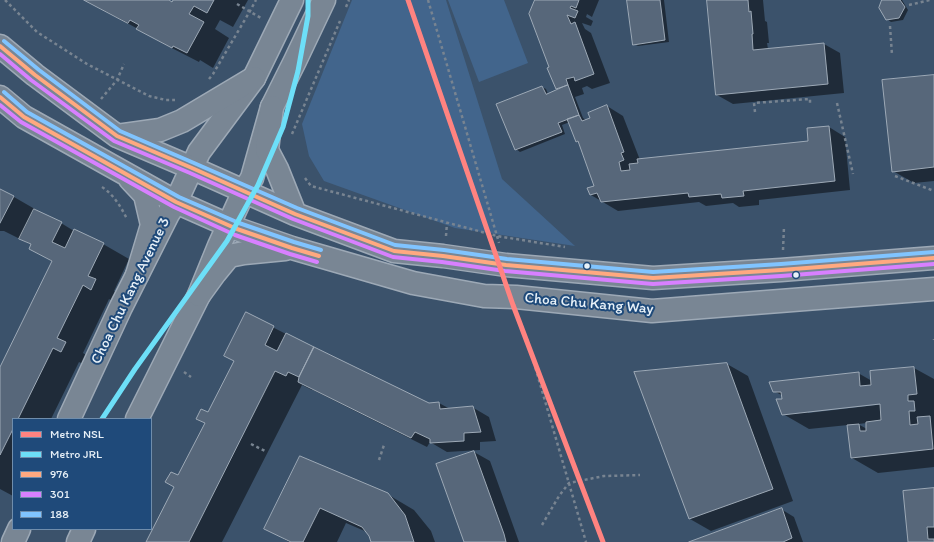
<!DOCTYPE html>
<html>
<head>
<meta charset="utf-8">
<style>
  body { margin:0 }
  #map { position:relative; width:934px; height:542px; overflow:hidden; background:#3b526b; font-family:Itim,sans-serif }
  canvas { display:block }
  .legend { position:absolute; left:12px; top:418px; width:140px; height:112px; box-sizing:border-box; background:#1f4a7a; border:1px solid #6f8dac; margin:0; padding:5px 7px; list-style:none; font-size:12px; color:#e8f1f8 }
  .legend li { display:flex; align-items:center; gap:8px; height:20px }
  .legend b { width:20px; border:1px solid #6f8dac }
</style>
</head>
<body>
<div id="map">
<canvas width="934" height="542"></canvas>
<ul class="legend">
<li><b style="height:5px;background:#ff8380"></b>Metro NSL</li>
<li><b style="height:5px;background:#6ddff8"></b>Metro JRL</li>
<li><b style="height:5px;background:#ffa980"></b>976</li>
<li><b style="height:5px;background:#d880ff"></b>301</li>
<li><b style="height:5px;background:#80c4ff"></b>188</li>
</ul>
</div>
<script>
const g = document.querySelector('canvas').getContext('2d');
g.lineJoin = 'round';
function fillPath(path, color) { g.fillStyle = color; g.fill(path, 'evenodd'); }
function trace(path, color, width, dash) { g.strokeStyle = color; g.lineWidth = width; g.lineCap = dash ? 'butt' : 'round'; g.setLineDash(dash || []); g.stroke(path); }
function label(font, color, halo, rows, align = 'center') {
  g.font = font + ' Itim,sans-serif'; g.lineWidth = 4; g.setLineDash([]); g.textBaseline = 'middle'; g.strokeStyle = halo; g.fillStyle = color; for (const [text, x, y, turn = 0] of rows) {
    g.save(); g.translate(x, y); g.rotate((+turn || 0) * Math.PI / 180); g.textAlign = isNaN(turn) ? turn : align; if (halo) g.strokeText(text, 0, 0); g.fillText(text, 0, 0); g.restore();
  }
}
fillPath(new Path2D(`
  M352,0H446L502,179L575,246L455,228L324,181L309,156L302,124Z
  M448,0H504L528,63L479,82Z`), '#42658c');
fillPath(new Path2D(`
  M85,0H167L173,3L175,0H248L233,27L220,20L215,29L229,38L213,68L200,60L199,62L164,44L138,29Z
  M537,0H599L592,17L587,14L586,17L593,21L591,26L582,23L585,29L591,33L610,83L592,89L587,86L582,88L584,94L575,97L583,118L586,120L591,118L607,106L623,116L640,160L809,142L829,127L845,137L850,190L759,200V205L739,207L733,203L706,206L699,202L618,211L591,195L595,187L579,143L577,141L570,122L562,125L565,134L520,152L516,149L542,87L546,89L548,94L559,90L557,89L549,68H551Z
  M628,0H664L669,42L638,46L634,44Z
  M708,0H763L765,21L767,22L769,43H767L768,49L824,44L840,53L844,93L733,104L717,95Z
  M883,0H902L908,10L903,20L891,22L887,19Z
  M934,76V181L914,183L893,171Z
  M0,190L14,197L40,212V213L61,223L74,231L103,244L129,259L114,291L122,295L117,304L109,299L83,353L91,358L87,366L79,362L51,419H13V496L0,489V369L53,262L31,249L32,245L4,231H0Z
  M247,314L286,334L428,404L439,403L450,409L472,407L489,417L496,441L480,442V450L447,452L430,442L427,447L313,390H312L302,385L222,542H147L175,487L178,477L206,423L197,419L208,413L235,361Z
  M727,364L748,376L793,501L711,531L690,519L635,373Z
  M914,368L934,379V467L878,473L852,458L848,425L809,429L783,414V396L774,391L858,373L872,381L871,372ZM884,403L885,404L808,413V411ZM867,423V429L858,424Z
  M474,452L490,461L519,542H465Z
  M301,457L387,494L414,510L431,531L435,542H373L367,532L346,523L337,542H289L265,528Z
  M934,489V542H909Z
  M781,509L794,517L803,542H692Z`), '#0007');
const building = new Path2D(`
  M84,0H169L172,2L173,0H214L207,13L194,6L189,14L204,22L187,53L173,46L172,48L136,29L139,25L130,20L128,23Z
  M535,0H579L576,8L571,6L570,8L578,11L575,18L567,15L571,24L575,22L594,74L575,81L574,77L566,79L568,85L556,89L547,68L549,67L529,14Z
  M627,0H660L665,40L633,45Z
  M707,0H748L749,12L751,11L753,34H752L753,50L824,43L828,84L716,95Z
  M882,0H900L905,7L899,18L886,20L879,8Z
  M934,75V167L892,172L882,80Z
  M568,85L579,115L558,123L562,132L515,150L496,104L542,86L546,94Z
  M607,105L624,152L621,153L624,160L619,162L621,171L630,170L629,164L638,163L637,159L808,141L807,128L829,126L835,181L743,191L744,196L722,198L721,194L689,197L688,193L601,202L597,193L590,195L587,188L594,186L578,141L576,142L567,119L579,115L582,121L590,118L588,113Z
  M0,189L14,196L0,223Z
  M34,209L62,222L52,242L65,248L74,229L104,243L88,276L96,279L91,290L83,285L57,338L66,342L61,352L53,348L18,419H13V429L0,455V367L52,261L29,249L31,244L19,239Z
  M246,312L274,326L265,345L277,351L286,333L314,347L299,377L288,372L286,376L275,371L189,542H146L174,487L165,482L171,472L178,475L205,423L196,419L201,409L208,412L234,361L224,356Z
  M314,347L429,403L439,402L440,409L473,406L481,432L464,433V441L430,443V439L415,432L411,438L298,382L299,377Z
  M727,363L773,489L689,519L634,372Z
  M914,367L917,394L908,395V401H914L915,411H909L910,425L918,424L917,417L930,416L933,449L851,458L847,425L859,424L860,431H866V422L881,420L880,404L782,415L776,399H782L781,392H773L769,382L859,372L860,386L871,385L870,371Z
  M474,451L504,534L506,542H464L436,464Z
  M300,456L388,493L405,515L414,542H371L369,536L362,527L320,508L303,542H291L264,529Z
  M934,488V527H927L928,539H934V542H908L903,491Z
  M782,508L792,538L783,542H689Z`);
fillPath(building, '#57677a');
trace(building, '#9da9b6', 1);
const minor = new Path2D(`
  M69,419L121,307L168,214L176,202L199,152L254,78L292,0
  M137,419L199,295L219,246L244,191L252,178L272,107L295,61L324,0
  M13,542L19,529
  M78,542L84,529`);
const major = new Path2D(`
  M0,46L35,75L117,136L192,168L295,214L394,251L443,256L506,265L653,278L781,270L934,258
  M0,97L24,117L176,202L237,229L292,248L413,283L484,296L516,297L652,311L934,289
  M272,107L267,150L277,169L295,214
  M117,136L160,130L182,121L254,78
  M130,179L145,195L152,225L137,275
  M199,295L215,273L229,256L244,253L285,249`);
trace(minor, '#9da9b6', 25);
trace(major, '#9da9b6', 25);
trace(new Path2D(`
  M5,0L37,32L87,64L149,96L166,100H175
  M428,0L499,243
  M237,4L261,18
  M909,5L930,0
  M346,7L349,0
  M890,26L892,55
  M209,79L213,74L250,11L256,0
  M101,99L117,80L124,64
  M837,103L853,174
  M755,112L754,103L810,99V105
  M292,134L340,21
  M895,176L934,191
  M305,178L311,186L497,236L565,247
  M102,187C114,195 121,207 127,219
  M446,236L447,223
  M783,250L784,227
  M527,339L586,542
  M934,339V340
  M184,372L191,377
  M251,444L265,451
  M379,460L384,445
  M542,525L559,496L569,483L604,476L640,475`), '#788491', 2.5, [3, 3]);
trace(minor, '#798694', 22);
trace(major, '#798694', 22);
trace(new Path2D(`
  M0,46L35,75L117,136L192,168L295,214L394,251L443,256L506,265L653,278L781,270L934,258
  M0,97L24,117L176,202L237,229L292,248L319,256`), '#ffa980', 4);
trace(new Path2D(`
  M0,54L31,80L114,141L190,173L293,219L393,257L442,262L505,271L653,284L781,276L934,264
  M0,105L21,122L174,207L235,235L290,254L317,262`), '#d880ff', 4);
trace(new Path2D(`
  M4,41L39,70L120,131L194,163L297,208L395,245L444,250L507,259L653,272L781,264L934,252
  M4,92L27,112L179,197L239,223L294,242L321,250`), '#80c4ff', 4);
trace(new Path2D(`
  M408,0L513,305L603,542`), '#ff8380', 5);
trace(new Path2D(`
  M102,419L135,369L227,241L258,185L283,127L298,71L308,16V0`), '#6ddff8', 5);
for (const [x, y, r, color] of [
  [587,266,3.5,"#e8f1f8"],
  [796,275,3.5,"#e8f1f8"]
]) { const dot = new Path2D(); dot.arc(x, y, r, 0, 2 * Math.PI); g.fillStyle = color; g.fill(dot); trace(dot, '#1f4a7a', 1.5); }
label('15px', '#e8f1f8', '#1f4a7a', [
  ["Choa Chu Kang Avenue 3",131,291,-64],
  ["Choa Chu Kang Way",589,304,5]
]);
</script>
</body>
</html>
